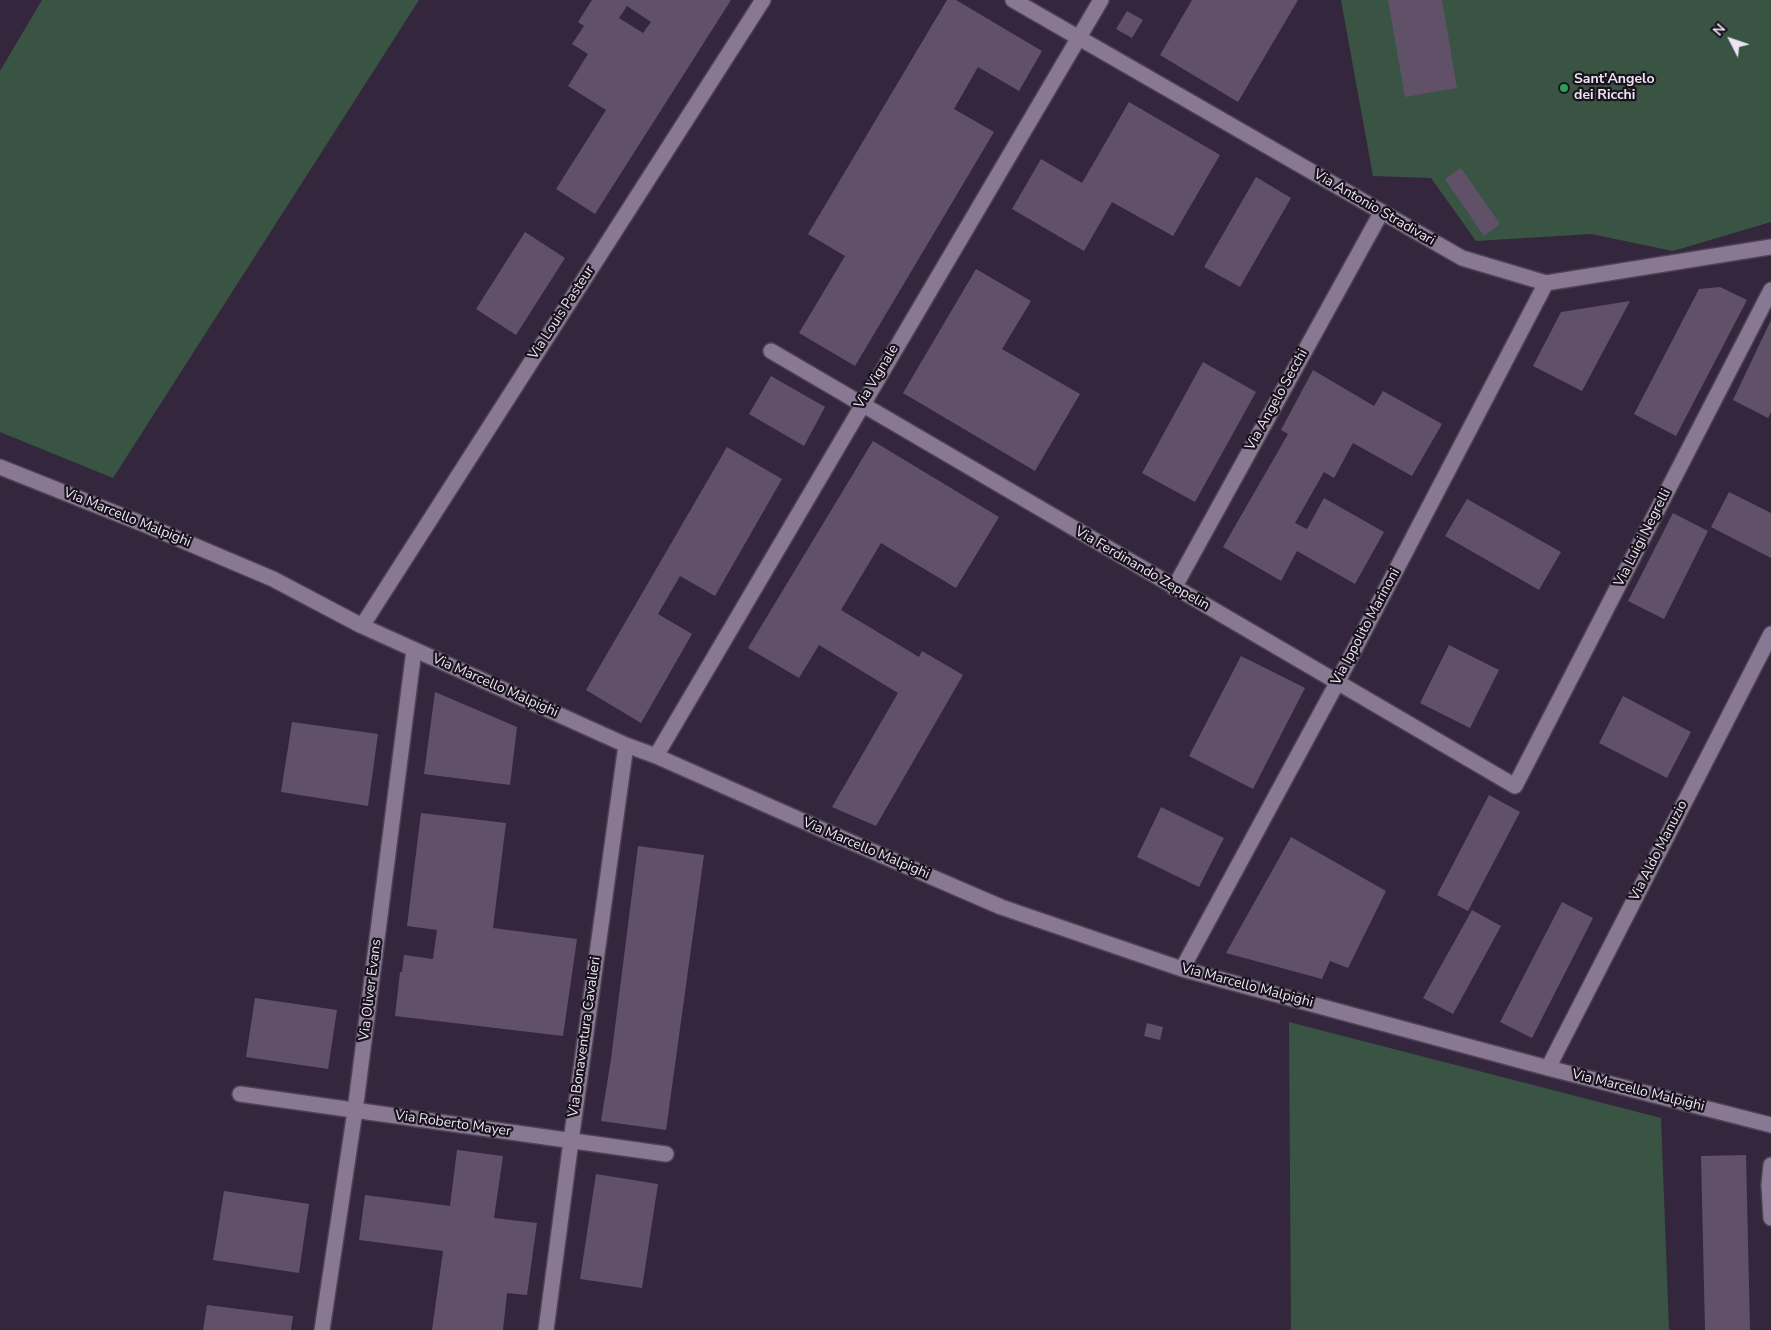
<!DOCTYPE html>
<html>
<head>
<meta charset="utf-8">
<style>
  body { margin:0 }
  #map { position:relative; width:1771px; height:1330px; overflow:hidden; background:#34273d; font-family:"Nunito Sans",sans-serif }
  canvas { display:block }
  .north { position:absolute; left:1706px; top:15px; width:50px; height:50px; -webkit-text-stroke:4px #19131d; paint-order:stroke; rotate:311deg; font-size:14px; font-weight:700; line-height:20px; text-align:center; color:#ede4f2 }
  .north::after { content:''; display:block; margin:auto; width:18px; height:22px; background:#ede4f2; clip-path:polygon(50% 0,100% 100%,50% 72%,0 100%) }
</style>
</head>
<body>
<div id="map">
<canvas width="1771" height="1330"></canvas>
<div class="north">N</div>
</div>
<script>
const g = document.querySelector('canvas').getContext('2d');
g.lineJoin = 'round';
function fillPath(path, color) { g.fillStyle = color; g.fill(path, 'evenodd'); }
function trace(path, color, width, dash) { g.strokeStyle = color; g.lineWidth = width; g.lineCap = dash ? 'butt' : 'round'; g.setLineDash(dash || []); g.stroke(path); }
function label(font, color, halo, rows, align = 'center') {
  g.font = font + ' "Nunito Sans",sans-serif'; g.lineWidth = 4.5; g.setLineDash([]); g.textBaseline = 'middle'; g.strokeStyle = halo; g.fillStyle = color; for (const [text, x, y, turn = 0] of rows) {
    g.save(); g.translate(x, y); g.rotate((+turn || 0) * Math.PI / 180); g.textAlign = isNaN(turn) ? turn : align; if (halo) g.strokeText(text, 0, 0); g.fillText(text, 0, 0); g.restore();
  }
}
fillPath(new Path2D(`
  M42,0H419L113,478L0,432V71Z
  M1341,0H1771V222L1673,251L1591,234L1476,241L1431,178L1373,176Z
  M1289,1022L1661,1118L1669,1330H1291Z`), '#395443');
fillPath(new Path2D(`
  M592,0H731L595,214L556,189L606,110L568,86L588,54L572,44L584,26L578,22ZM627,6L651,22L643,33L619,18Z
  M947,0H956L1042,51L1019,91L978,67L954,109L994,132L855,366L799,333L845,256L808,234Z
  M1192,0H1298L1238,102L1160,55Z
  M1388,0H1442L1457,88L1405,97Z
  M1127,11L1143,20L1132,38L1116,29Z
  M1129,102L1220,155L1173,236L1112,202L1084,251L1012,209L1041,159L1082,183Z
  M1461,168L1500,224L1484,236L1445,179Z
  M1256,177L1291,198L1240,287L1204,267Z
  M525,232L565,258L516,335L476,309Z
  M976,269L1031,301L1002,349L1080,394L1035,471L903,393Z
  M1720,287L1747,300L1676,436L1634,414L1699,289Z
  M1630,301L1582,391L1533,366L1561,312Z
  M1771,320V412L1768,418L1733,400Z
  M1203,362L1256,392L1195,502L1142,473Z
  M1313,370L1374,406L1383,391L1442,424L1412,476L1353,443L1334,478L1324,472L1295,523L1307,529L1324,498L1384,532L1355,584L1297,551L1281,581L1223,547L1288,434L1281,430Z
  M771,376L825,407L804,446L749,414Z
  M873,441L999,517L956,588L881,543L841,610L919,657L922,651L963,675L876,826L832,807L898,693L819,645L799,678L748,648Z
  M727,447L782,479L715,596L680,576L658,614L692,634L641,723L586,690Z
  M1729,492L1771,513V558L1711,527Z
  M1467,499L1561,552L1539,590L1445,536Z
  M1673,513L1708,531L1664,619L1628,601Z
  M1449,645L1499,670L1470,728L1420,703Z
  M1241,656L1305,688L1253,789L1189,756Z
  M435,692L517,727L510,785L424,774Z
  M1623,696L1691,732L1667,778L1599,743Z
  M292,722L378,734L368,806L281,792Z
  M1489,795L1520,812L1468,911L1437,895Z
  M1161,807L1224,838L1199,887L1137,857Z
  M421,813L506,823L493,928L577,939L563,1036L395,1016L400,972H402L404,955L433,959L437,930L407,926Z
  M1291,837L1386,891L1348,968L1330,961L1322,979L1226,953Z
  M638,846L704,855L666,1130L601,1121L611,1059Z
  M1562,902L1593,918L1532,1038L1500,1022Z
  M1472,910L1501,926L1453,1014L1423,998Z
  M255,998L337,1010L328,1069L246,1057Z
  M1147,1023L1163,1027L1160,1040L1144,1036Z
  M457,1150L503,1156L494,1218L537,1223L527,1295L507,1293L503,1330H432L443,1251L359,1240L365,1195L450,1206Z
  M1746,1155L1750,1330H1705L1701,1156Z
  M596,1174L658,1184L642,1288L580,1279Z
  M224,1191L309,1204L299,1273L213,1260Z
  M207,1305L293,1316L291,1330H203Z`), '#605169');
const street = new Path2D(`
  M1013,0L1462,258L1546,283L1771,247
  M771,351L1515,786L1771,290
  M0,467L148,526L273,579L362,626L626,745L656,756L823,830L1001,907L1182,969L1548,1068L1771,1125
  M1174,588L1381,213
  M362,626L763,0
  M656,756L1101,0
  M1182,969L1337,683L1546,283
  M1548,1068L1771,634
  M240,1094L666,1154
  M1771,1165L1769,1185L1771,1218
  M322,1330L355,1111L414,650
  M546,1330L571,1141L626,745`);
trace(street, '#4e4255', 18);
trace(street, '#887892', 15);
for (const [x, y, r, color] of [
  [1564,88,5,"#2e9e5b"]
]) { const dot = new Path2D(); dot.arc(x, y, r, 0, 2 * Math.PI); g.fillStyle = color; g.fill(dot); trace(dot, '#19131d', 2); }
label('bold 14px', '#ede4f2', '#19131d', [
  ["Sant'Angelo",1574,80],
  ["dei Ricchi",1574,96]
], 'left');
label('14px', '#ede4f2', '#19131d', [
  ["Via Antonio Stradivari",1374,208,30],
  ["Via Louis Pasteur",562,313,-57],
  ["Via Vignale",877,377,-59],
  ["Via Angelo Secchi",1277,400,-61],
  ["Via Marcello Malpighi",127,518,22],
  ["Via Luigi Negrelli",1643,538,-63],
  ["Via Ferdinando Zeppelin",1142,569,30],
  ["Via Ippolito Marinoni",1366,627,-62],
  ["Via Marcello Malpighi",495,686,24],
  ["Via Marcello Malpighi",866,849,23],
  ["Via Aldo Manuzio",1659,851,-63],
  ["Via Marcello Malpighi",1247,986,15],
  ["Via Oliver Evans",371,990,-83],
  ["Via Bonaventura Cavalieri",585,1037,-82],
  ["Via Marcello Malpighi",1638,1091,14],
  ["Via Roberto Mayer",453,1124,8]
]);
</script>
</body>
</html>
